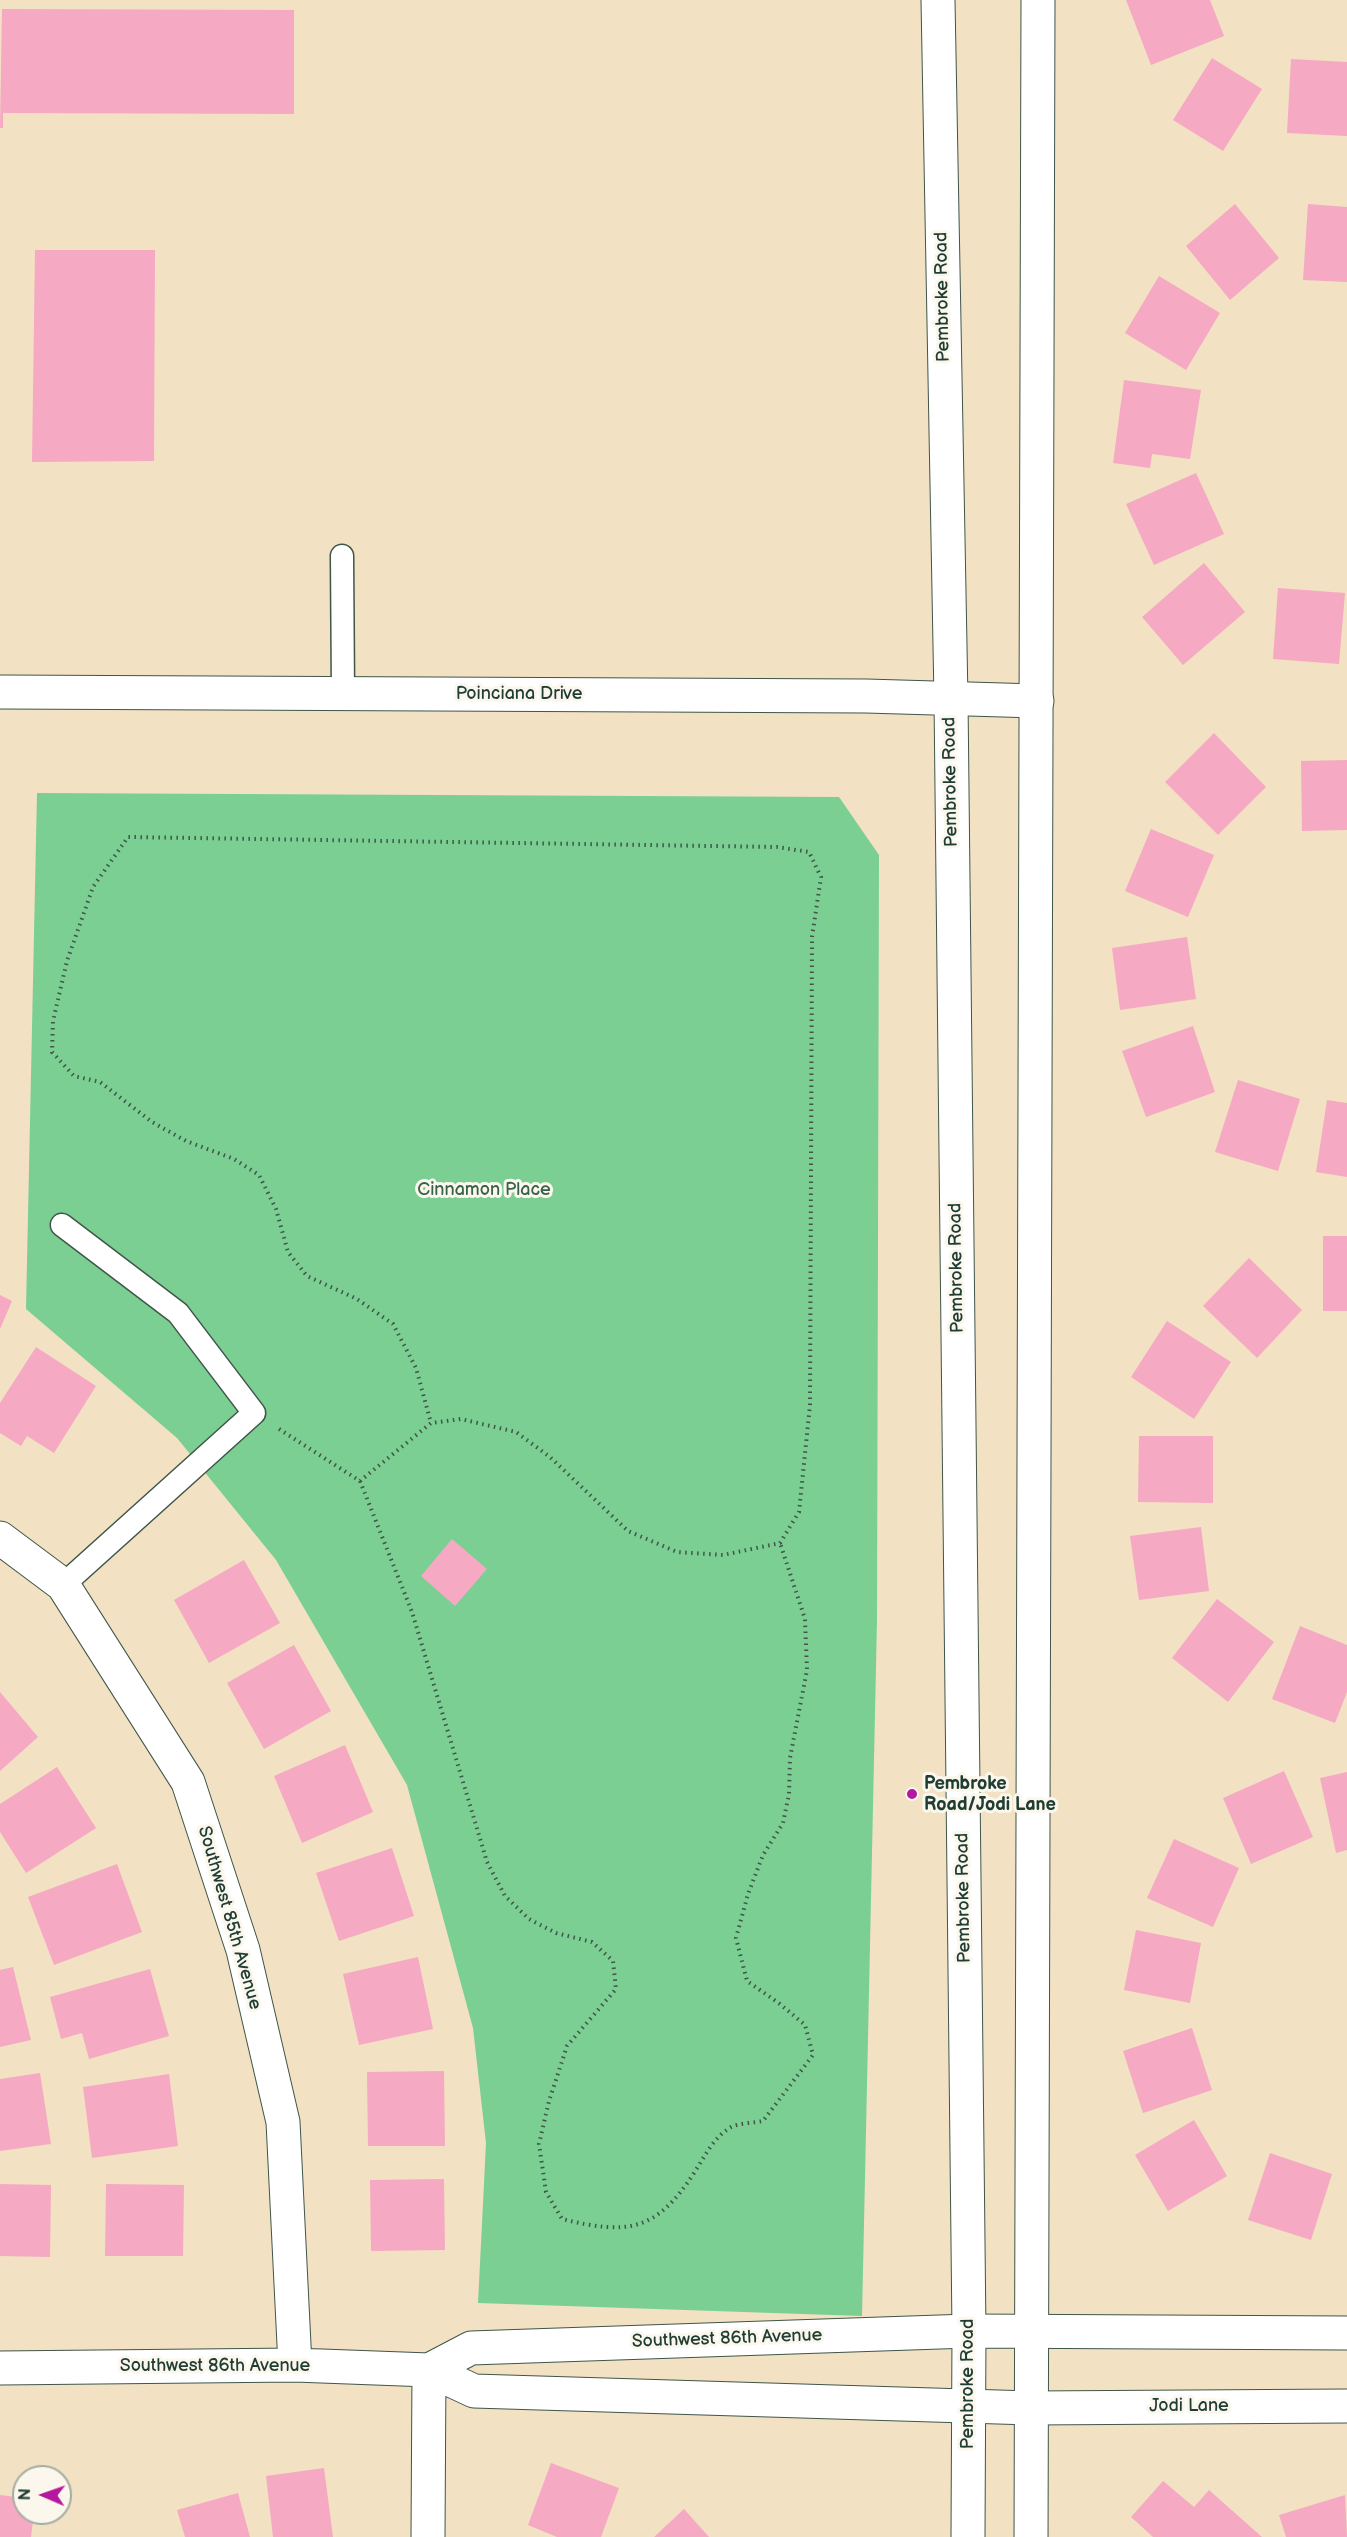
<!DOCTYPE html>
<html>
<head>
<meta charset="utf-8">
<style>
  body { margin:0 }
  #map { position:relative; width:1347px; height:2537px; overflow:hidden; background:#f2e1c3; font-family:"Balsamiq Sans",sans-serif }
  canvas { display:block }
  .north { position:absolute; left:12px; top:2465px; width:60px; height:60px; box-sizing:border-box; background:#fbf7ec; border:2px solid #a3ada2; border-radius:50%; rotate:272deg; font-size:16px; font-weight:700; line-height:24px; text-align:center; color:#1f3d34 }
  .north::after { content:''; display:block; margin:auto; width:21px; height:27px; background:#b5179e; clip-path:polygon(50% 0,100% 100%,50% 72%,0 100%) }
</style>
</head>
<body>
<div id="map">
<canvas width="1347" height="2537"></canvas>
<div class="north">N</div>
</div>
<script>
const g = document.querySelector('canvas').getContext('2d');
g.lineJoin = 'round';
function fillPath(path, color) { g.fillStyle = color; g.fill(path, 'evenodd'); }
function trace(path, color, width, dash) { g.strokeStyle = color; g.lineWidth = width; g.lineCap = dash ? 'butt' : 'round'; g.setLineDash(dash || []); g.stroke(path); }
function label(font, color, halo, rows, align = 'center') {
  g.font = font + ' "Balsamiq Sans",sans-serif'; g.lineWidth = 6; g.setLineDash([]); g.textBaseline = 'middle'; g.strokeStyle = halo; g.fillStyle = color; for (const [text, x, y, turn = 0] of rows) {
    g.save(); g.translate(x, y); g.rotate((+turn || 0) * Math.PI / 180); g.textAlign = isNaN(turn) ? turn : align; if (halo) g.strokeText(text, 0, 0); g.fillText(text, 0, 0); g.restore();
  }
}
fillPath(new Path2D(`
  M37,793L839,797L879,855L877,1620L862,2316L478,2303L486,2143L473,2028L407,1785L276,1560L177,1438L26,1309Z`), '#7bcf93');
fillPath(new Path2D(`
  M1126,0H1210L1224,36L1151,65Z
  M2,9L294,10V114L3,113V128H0Z
  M1212,58L1262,89L1223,151L1173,120Z
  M1291,59L1347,62V136L1287,133Z
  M1235,204L1279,258L1230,300L1186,246Z
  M1308,204L1347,207V282L1303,280Z
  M35,250H155L154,461L32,462Z
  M1159,276L1220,313L1186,370L1125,333Z
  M1124,380L1201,390L1190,459L1152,454L1150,468L1113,463Z
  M1196,473L1224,534L1154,565L1126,504Z
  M1204,563L1245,612L1183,665L1142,617Z
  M1278,588L1345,593L1339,664L1273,659Z
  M1214,733L1266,787L1218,835L1165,782Z
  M1347,760V830L1302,831L1301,761Z
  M1151,829L1214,855L1188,917L1125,891Z
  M1187,937L1196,999L1120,1010L1112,948Z
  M1193,1026L1215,1092L1146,1117L1122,1051Z
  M1238,1080L1300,1099L1278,1171L1215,1152Z
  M1327,1100L1347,1103V1177L1316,1172Z
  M1323,1236H1347V1311H1323Z
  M1249,1258L1302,1310L1257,1358L1203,1306Z
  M0,1295L12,1301L0,1329Z
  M1167,1321L1231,1362L1194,1419L1131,1377Z
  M36,1347L96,1386L54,1453L27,1436L21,1446L0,1433V1403Z
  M1139,1436H1213V1503L1138,1502Z
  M1201,1527L1209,1591L1139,1600L1130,1536Z
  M452,1539L487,1569L455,1606L421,1576Z
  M244,1560L280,1623L209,1663L174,1600Z
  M1217,1599L1274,1642L1228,1702L1172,1658Z
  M1300,1626L1347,1645V1692L1335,1723L1272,1699Z
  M294,1645L331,1711L264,1749L227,1683Z
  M0,1692L38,1737L0,1771Z
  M345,1745L373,1812L302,1843L274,1776Z
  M57,1767L96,1828L26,1873L0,1832V1804Z
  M1284,1771L1313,1837L1251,1864L1223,1798Z
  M1347,1772V1850L1336,1853L1320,1778Z
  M1174,1839L1239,1868L1213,1927L1147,1898Z
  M392,1848L414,1916L339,1941L316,1873Z
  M117,1864L142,1932L54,1965L28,1897Z
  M1136,1930L1201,1943L1190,2003L1124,1990Z
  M418,1957L433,2029L359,2045L343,1974Z
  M13,1967L31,2040L0,2047V1970Z
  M150,1969L169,2036L89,2059L82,2033L61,2039L50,1997Z
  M1192,2028L1212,2090L1143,2113L1123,2051Z
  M444,2071L445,2146H368L367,2072Z
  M40,2073L51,2144L0,2151V2079Z
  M169,2074L178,2146L92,2158L83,2087Z
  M1194,2120L1227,2176L1168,2211L1135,2155Z
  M1270,2153L1332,2174L1311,2240L1248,2220Z
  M444,2179L445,2250L371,2251L370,2180Z
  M0,2184L51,2185L50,2257L0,2256Z
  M106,2184L184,2185L183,2256H105Z
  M551,2463L619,2488L601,2537H557L528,2525Z
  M324,2468L333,2537H273L266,2476Z
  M1163,2481L1194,2507L1209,2490L1262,2537H1153L1131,2517Z
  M238,2493L250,2537H185L177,2510Z
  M0,2495L24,2498V2513H34L31,2537H0Z
  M1345,2495L1347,2537H1286L1279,2515Z
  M684,2509L709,2537H654Z`), '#f6a9c3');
const service = new Path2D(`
  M342,556L343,693
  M62,1225L178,1313L254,1413L63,1585`);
const minor = new Path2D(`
  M0,692L866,696L1037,701
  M0,1538L63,1585L188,1782L243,1950L283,2122L295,2365
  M0,2368L295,2365L429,2370L474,2391L1031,2408L1347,2406
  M429,2370L471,2348L969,2331L1347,2333
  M428,2537L429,2370`);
const secondary = new Path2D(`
  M938,0L951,699L969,2331L968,2537
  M1031,2537L1038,0`);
trace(service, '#3f5649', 25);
trace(minor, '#3f5649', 35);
trace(secondary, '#3f5649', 35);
trace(new Path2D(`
  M279,1429L360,1481L431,1423L416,1368L393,1324L357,1299L307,1276L288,1252L276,1209L259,1175L234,1159L186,1141L152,1122L100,1082L74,1076L52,1052L53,1021L67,961L93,887L128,837L777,847L809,852L821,877L812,937L810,1405L799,1512L780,1543L723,1555L677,1552L628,1531L550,1457L516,1432L461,1419L431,1423
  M360,1481L412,1612L487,1862L505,1896L529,1919L556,1933L592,1942L613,1961L616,1989L567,2046L549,2101L539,2144L546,2192L562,2219C627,2235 656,2232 694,2173C705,2156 713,2138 731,2127C739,2123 753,2123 763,2121L813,2055L805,2025L780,2004L747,1981L736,1938L748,1894L763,1855L783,1823L789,1794L790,1758L807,1670L805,1619L780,1543`), '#3f5649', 4, [1.5, 4.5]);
trace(service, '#fff', 22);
trace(minor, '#fff', 33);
trace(secondary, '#fff', 33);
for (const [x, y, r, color] of [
  [912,1794,6,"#b5179e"]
]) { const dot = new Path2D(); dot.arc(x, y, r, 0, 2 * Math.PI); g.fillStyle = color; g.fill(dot); trace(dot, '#fbf7ec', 2); }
label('18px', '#1f3d34', '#fbf7ec', [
  ["Pembroke Road",943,297,-91],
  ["Poinciana Drive",519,694],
  ["Pembroke Road",951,782,-91],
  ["Pembroke Road",957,1268,-91],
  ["Pembroke Road",964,1898,-91],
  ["Southwest 85th Avenue",229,1918,74],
  ["Southwest 86th Avenue",727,2339,-2],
  ["Southwest 86th Avenue",215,2366],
  ["Pembroke Road",968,2384,-90],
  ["Jodi Lane",1189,2406]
]);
label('18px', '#36624c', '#fbf7ec', [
  ["Cinnamon Place",484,1190]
]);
label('bold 18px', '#1f3d34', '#fbf7ec', [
  ["Pembroke",924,1784],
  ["Road/Jodi Lane",924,1805]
], 'left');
</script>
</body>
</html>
